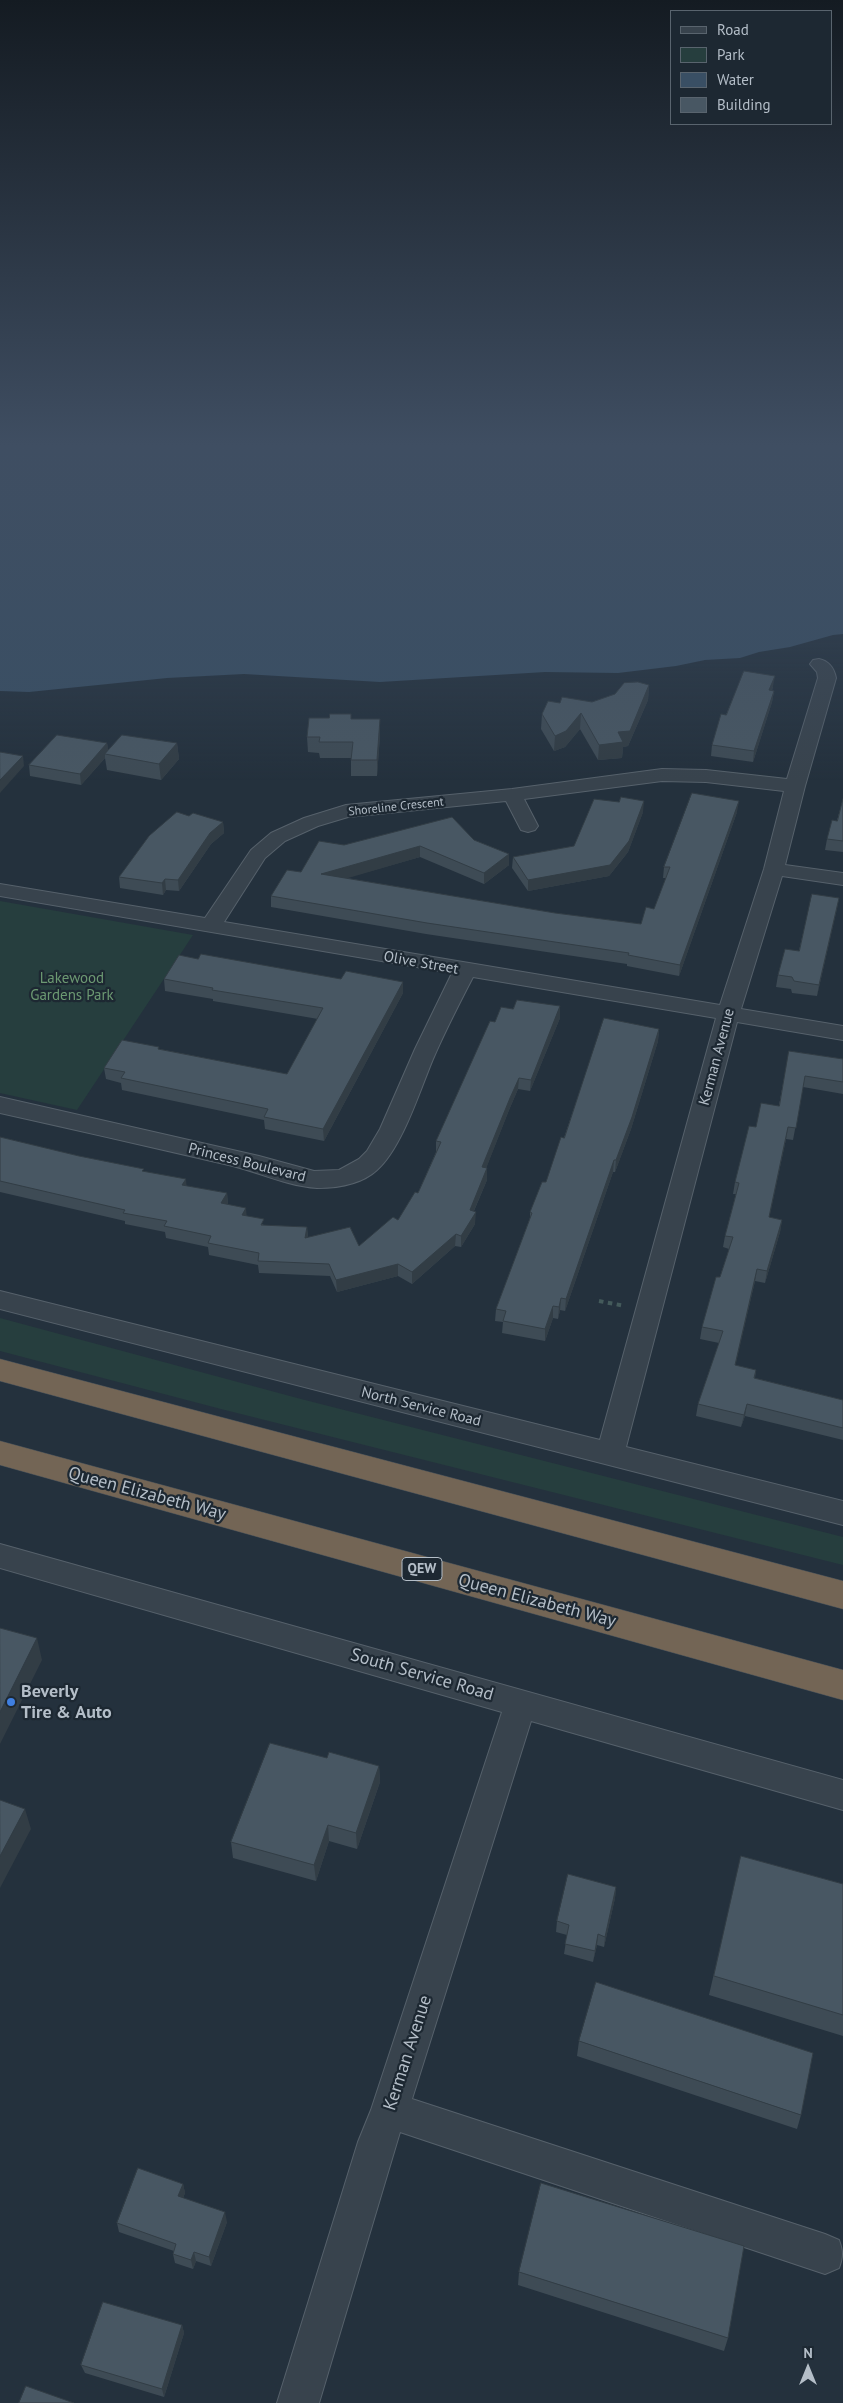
<!DOCTYPE html>
<html>
<head>
<meta charset="utf-8">
<style>
  body { margin:0 }
  #map { position:relative; width:843px; height:2403px; overflow:hidden; background:#24313d; font-family:"PT Sans",sans-serif }
  canvas { display:block }
  .legend { position:absolute; left:670px; top:10px; width:162px; height:115px; box-sizing:border-box; background:#1d2832; border:1px solid #59646e; margin:0; padding:6px 9px; list-style:none; font-size:15px; color:#b4bec8 }
  .legend li { display:flex; align-items:center; gap:10px; height:25px }
  .legend b { width:25px; border:1px solid #59646e }
  .north { position:absolute; left:783px; top:2343px; width:50px; height:50px; -webkit-text-stroke:4px #1d2832; paint-order:stroke; rotate:0deg; font-size:14px; font-weight:700; line-height:20px; text-align:center; color:#b4bec8 }
  .north::after { content:''; display:block; margin:auto; width:18px; height:22px; background:#b4bec8; clip-path:polygon(50% 0,100% 100%,50% 72%,0 100%) }
</style>
</head>
<body>
<div id="map">
<canvas width="843" height="2403"></canvas>
<ul class="legend">
<li><b style="height:6px;background:#38434d"></b>Road</li>
<li><b style="height:14px;background:#263e3e"></b>Park</li>
<li><b style="height:14px;background:#394f64"></b>Water</li>
<li><b style="height:14px;background:#485763"></b>Building</li>
</ul>
<div class="north">N</div>
</div>
<script>
const g = document.querySelector('canvas').getContext('2d');
g.lineJoin = 'round';
function fillPath(path, color) { g.fillStyle = color; g.fill(path, 'evenodd'); }
function trace(path, color, width, dash) { g.strokeStyle = color; g.lineWidth = width; g.lineCap = dash ? 'butt' : 'round'; g.setLineDash(dash || []); g.stroke(path); }
function label(font, color, halo, rows, align = 'center') {
  g.font = font + ' "PT Sans",sans-serif'; g.lineWidth = 4.5; g.setLineDash([]); g.textBaseline = 'middle'; g.strokeStyle = halo; g.fillStyle = color; for (const [text, x, y, turn = 0] of rows) {
    g.save(); g.translate(x, y); g.rotate((+turn || 0) * Math.PI / 180); g.textAlign = isNaN(turn) ? turn : align; if (halo) g.strokeText(text, 0, 0); g.fillText(text, 0, 0); g.restore();
  }
}
fillPath(new Path2D(`
  M0,901L193,935L77,1110L0,1093Z
  M0,1318L301,1399L843,1537V1565L221,1409L0,1351Z`), '#263e3e');
fillPath(new Path2D(`
  M0,445H843V634L833,635L790,647L759,652L740,658L705,660L676,666L618,673L545,672L380,682L244,674L167,678L29,692L0,691Z`), '#394f64');
const minor = new Path2D(`
  M819,659C829,661 834,668 836,678L805,786L785,865L843,873V885L782,876L741,1009L843,1026V1040L737,1022L626,1447L843,1501V1525L0,1309V1291L600,1440L716,1018L473,977C459,1004 445,1031 433,1059C420,1090 402,1148 377,1170C362,1184 337,1188 317,1188C288,1186 260,1173 233,1166C155,1148 78,1130 0,1113V1097L259,1156L314,1171L339,1170L359,1159L367,1151L380,1129L415,1049L452,973L0,896V884L205,918L251,850L271,833L304,818L346,805L512,789L662,769L706,770L787,779L818,678L817,672L810,664L813,660ZM662,781L706,782L784,791L764,869L720,1005L224,922L265,858L285,841L318,826L348,817L506,801L521,830L528,832L535,830L538,826L524,799Z
  M0,1544L843,1780V1810L531,1721L412,2099L825,2234L839,2240C843,2251 843,2257 839,2268L825,2274L400,2132L319,2403H277L358,2142L371,2110L502,1712L0,1568Z`);
const highway = new Path2D(`
  M0,1359L843,1581V1609L0,1381Z
  M0,1441L843,1670V1700L0,1465Z`);
trace(minor, '#56616b', 2);
trace(highway, '#434e58', 1);
trace(new Path2D(`
  M599,1301L625,1306`), '#445a5b', 4, [4.5, 4.5]);
fillPath(minor, '#38434d');
fillPath(highway, '#736555');
fillPath(new Path2D(`
  M649,685L648,700L628,746L623,747L622,758L598,760L580,729L565,747L554,751L541,729L542,714L560,703L592,702Z
  M773,686L772,691H774L772,702L753,762L711,756L712,745L726,715Z
  M351,714V719L380,735L377,776H351V758H320L319,753L308,752L307,737L329,718Z
  M107,743L108,750L177,743L179,759L161,780L107,770L105,758L81,785L30,776L29,765Z
  M843,799V852L825,850L827,839L837,821Z
  M643,812L628,852L609,876L528,891L512,868L513,857L574,846Z
  M737,812L679,976L627,966V964L426,934L271,907V896L301,872L344,845L474,840L509,854V865L484,884L420,857L346,878L555,913L641,924L654,909L666,878H663L664,867Z
  M189,816L223,822L224,833L211,844L179,891L166,890L163,895L120,888L119,877Z
  M839,898L817,996L792,993L791,989L776,987L778,975L799,951Z
  M164,979L403,993L324,1141L265,1129L264,1120L122,1090L121,1083L106,1079L104,1068L159,1049L287,1074L318,1019L213,1001V999L165,991Z
  M560,1018L530,1091L518,1089L509,1110L486,1168H487V1180L474,1211L475,1224L461,1247L455,1246L412,1284L398,1276L337,1292L330,1276L259,1273L258,1265L209,1255L208,1247L166,1238L165,1232L125,1224V1221L0,1192V1137L144,1172L186,1186L227,1193L228,1204L246,1216L264,1225L307,1227L308,1237L359,1246L398,1220L418,1193L436,1152V1141L495,1022Z
  M659,1029L658,1041L631,1129L615,1172H613L565,1311L560,1310L558,1319L553,1318L545,1341L502,1333L503,1322L495,1321L496,1309L530,1218V1212L546,1182L564,1138Z
  M789,1051L843,1059V1094L803,1087L793,1140L786,1139L769,1217L782,1220L780,1232L765,1283L755,1281L735,1365L756,1370L755,1378L843,1400V1440L745,1416L741,1427L696,1416L698,1404L719,1343L700,1339L702,1327L720,1277L729,1249L723,1247L725,1236L736,1194H733L735,1182L756,1127L779,1106Z
  M327,1758L379,1766L380,1782L357,1849L329,1841L316,1881L233,1858L231,1842Z
  M741,1856L843,1884V2036L709,1995Z
  M616,1887L615,1898L604,1947L597,1945L593,1962L564,1954L567,1935L556,1932L557,1921Z
  M579,2041L801,2115L797,2129L577,2056Z
  M183,2184L185,2193L183,2198L227,2222L211,2266L196,2261L193,2269L175,2263L173,2254L174,2251L119,2232L117,2223Z
  M519,2272L728,2338L724,2351L518,2285Z
  M182,2325L184,2333L164,2397L85,2373L81,2365Z`), '#3e4b55');
fillPath(new Path2D(`
  M775,676L773,686L768,701L769,690Z
  M649,685L648,700L628,746L623,747L622,758L598,760L599,745L618,732Z
  M774,691L772,702L753,762L754,751Z
  M581,713L580,729L565,747L554,751L555,736Z
  M380,719V735L377,776V760Z
  M107,743L109,754H105V758L81,785L80,774Z
  M177,743L179,759L161,780L159,764Z
  M23,756L24,766L0,793V780Z
  M644,801L643,812L628,852L609,876L528,891V880Z
  M739,801L737,812L679,976L680,965Z
  M223,822L224,833L211,844L179,891L178,880L210,833Z
  M420,846V857L321,886V874Z
  M509,854V865L484,884V873Z
  M165,879L166,890L163,895L162,883Z
  M839,898L837,909L817,996L819,985Z
  M403,982V993L324,1141L323,1129Z
  M560,1006V1018L530,1091L531,1080Z
  M659,1029L658,1041L631,1129L615,1172L616,1160Z
  M519,1078L518,1089L509,1110L482,1179V1167L510,1098Z
  M788,1127L786,1139L767,1229L769,1217Z
  M614,1160L613,1172L565,1311L566,1299Z
  M487,1168V1180L469,1222L470,1210Z
  M186,1179L187,1191L182,1185Z
  M227,1193L228,1205L221,1203Z
  M246,1208L247,1220L242,1215Z
  M476,1212L475,1224L461,1247V1236Z
  M782,1220L780,1232L765,1283L767,1271Z
  M307,1227L308,1239L305,1238Z
  M456,1234L455,1246L412,1284V1272Z
  M398,1264V1276L337,1292L336,1280Z
  M757,1269L755,1281L733,1376L735,1365Z
  M561,1298L560,1310L558,1319L559,1307Z
  M553,1306V1318L545,1341V1329Z
  M747,1404L745,1416L741,1427L744,1415Z
  M37,1638L42,1660L0,1744V1712Z
  M379,1766L380,1782L357,1849L356,1833Z
  M25,1809L31,1829L0,1888V1856Z
  M328,1825L329,1841L316,1881L314,1865Z
  M616,1887L615,1898L604,1947L605,1937Z
  M598,1934L597,1945L593,1962L595,1951Z
  M183,2184L185,2193L180,2205L178,2196Z
  M225,2212L227,2222L211,2266L209,2257Z
  M194,2252L196,2261L193,2269L191,2260Z
  M182,2325L184,2333L164,2397L162,2389Z`), '#323d45');
const building = new Path2D(`
  M744,671L775,676L769,690L774,691L754,751L712,745L721,714L726,715Z
  M638,682L649,685L630,731L618,732L623,742L599,745L581,713L566,731L555,736L542,714L548,701L560,703L562,697L592,702L615,694L624,683Z
  M330,714H351V719H380L377,760H351L353,742H319L320,737H307L309,718H329Z
  M57,735L107,743L80,774L29,765Z
  M122,735L177,743L159,764L105,754Z
  M0,752L23,756L0,780Z
  M692,793L739,801L680,965L628,955L629,953L427,923L271,896L287,870L301,872L319,841L344,845L452,817L474,840L509,854L484,873L420,846L321,874L555,913L641,924L646,907L654,909L670,867H664Z
  M621,797L644,801L629,841L610,865L528,880L513,857L574,846L594,799L619,802Z
  M843,799V841L827,839L832,820L837,821Z
  M177,812L189,816L193,813L223,822L210,833L178,880L165,879L162,883L119,877L149,836Z
  M812,894L839,898L819,985L794,981L792,977L778,975L785,949L799,951Z
  M201,954L341,979L346,971L403,982L323,1129L264,1117L268,1109L121,1078L125,1072L104,1068L122,1040L159,1047L158,1049L287,1074L323,1008L212,990L213,988L164,979L179,955L198,959Z
  M517,1000L560,1006L531,1080L519,1078L510,1098L482,1167L487,1168L470,1210L476,1212L461,1236L456,1234L412,1272L398,1264L336,1280L329,1264L258,1261L259,1253L208,1243L211,1236L164,1226L167,1221L123,1213L125,1210L0,1181V1137L79,1156L144,1169L142,1171L186,1179L182,1185L227,1193L221,1203L246,1208L242,1215L264,1219L261,1225L307,1227L305,1238L350,1227L359,1246L393,1217L398,1220L415,1192L418,1193L441,1142L436,1141L490,1021L495,1022L501,1007L513,1009Z
  M604,1018L659,1029L632,1117L616,1160H614L566,1299L561,1298L559,1307L553,1306L545,1329L503,1321L506,1311L496,1309L532,1213L530,1212L542,1182H546L561,1137L564,1138Z
  M789,1051L843,1059V1082L805,1076L796,1128L788,1127L769,1217L782,1220L767,1271L757,1269L735,1365L756,1370L754,1378L843,1400V1428L747,1404L744,1415L698,1404L723,1331L702,1327L716,1277H720L733,1237L725,1236L739,1183L735,1182L749,1126L756,1127L761,1103L779,1106Z
  M0,1628L37,1638L0,1712Z
  M270,1743L327,1758L329,1752L379,1766L356,1833L328,1825L314,1865L231,1842Z
  M0,1800L25,1809L0,1856Z
  M741,1856L843,1884V2015L714,1976Z
  M568,1874L616,1887L605,1937L598,1934L595,1951L565,1944L569,1925L557,1921Z
  M596,1982L813,2053L801,2115L579,2041Z
  M138,2168L183,2184L178,2196L225,2212L209,2257L194,2252L191,2260L173,2254L176,2244L117,2223Z
  M541,2183L744,2246L728,2338L519,2272Z
  M103,2302L182,2325L162,2389L81,2365Z
  M26,2386L74,2403H19Z`);
fillPath(building, '#485763');
trace(building, '#323d45', 1);
const sky = g.createLinearGradient(0, 0, 0, 781);
sky.addColorStop(0, '#141b22');
sky.addColorStop(0.57, '#3f4e62');
sky.addColorStop(1, '#3f4e6200');
g.fillStyle = sky;
g.fillRect(0, 0, 843, 781);
for (const [x, y, r, color] of [
  [11,1702,5,"#3f7fe0"]
]) { const dot = new Path2D(); dot.arc(x, y, r, 0, 2 * Math.PI); g.fillStyle = color; g.fill(dot); trace(dot, '#1d2832', 2); }
label('12px', '#b4bec8', '#1d2832', [
  ["Shoreline Crescent",396,807,-6]
]);
for (const [x, y, w] of [
  [422,1569,40]
]) { const box = new Path2D(); box.roundRect(x - w / 2, y - 11.5, w, 23, 4); g.fillStyle = '#1d2832'; g.fill(box); trace(box, '#b4bec8', 1); }
label('bold 14px', '#b4bec8', null, [
  ["QEW",422,1569]
]);
label('15px', '#b4bec8', '#1d2832', [
  ["Olive Street",421,963,10],
  ["Kerman Avenue",717,1057,-75],
  ["Princess Boulevard",247,1163,14],
  ["North Service Road",421,1407,14]
]);
label('15px', '#6c9972', '#1d2832', [
  ["Lakewood",72,979],
  ["Gardens Park",72,996]
]);
label('18px', '#b4bec8', '#1d2832', [
  ["Queen Elizabeth Way",147,1494,15],
  ["Queen Elizabeth Way",537,1601,15],
  ["South Service Road",422,1675,16],
  ["Kerman Avenue",408,2053,-72]
]);
label('bold 18px', '#b4bec8', '#1d2832', [
  ["Beverly",21,1692],
  ["Tire & Auto",21,1713]
], 'left');
</script>
</body>
</html>
